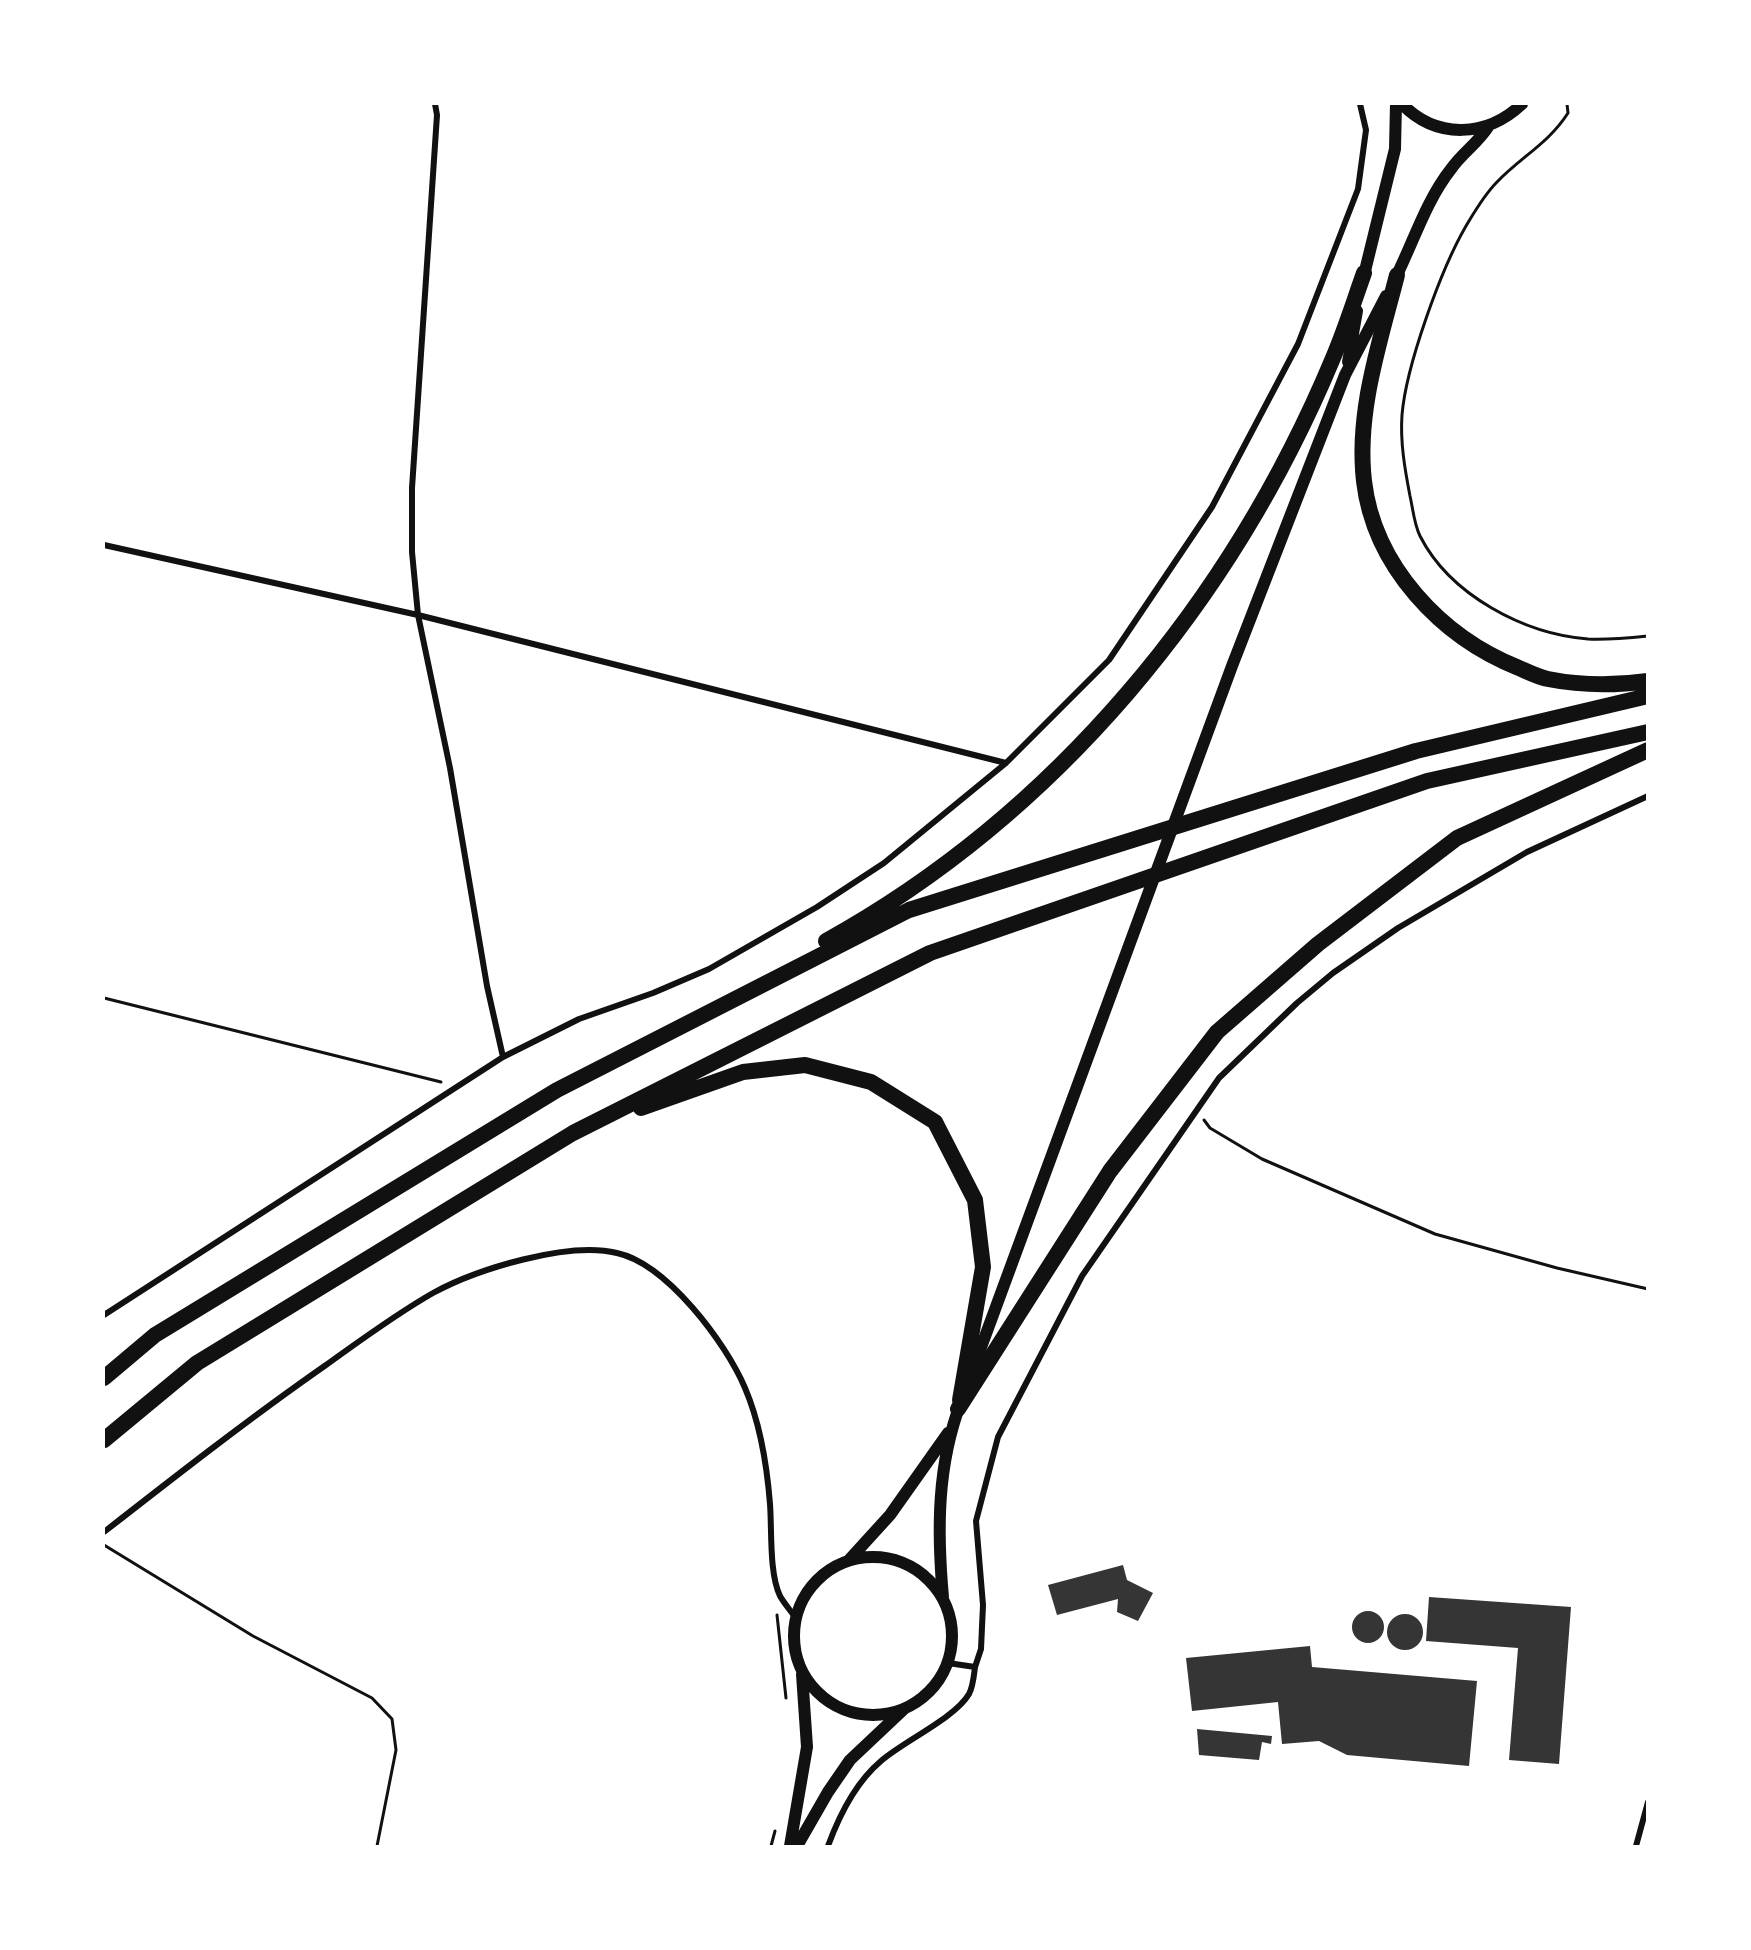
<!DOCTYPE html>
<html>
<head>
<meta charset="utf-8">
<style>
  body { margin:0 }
  #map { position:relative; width:1751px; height:1950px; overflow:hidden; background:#fff; font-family:Roboto,sans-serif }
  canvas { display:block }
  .frame { position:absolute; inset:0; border:105px solid #fff; pointer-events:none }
</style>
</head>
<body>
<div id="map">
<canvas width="1751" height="1950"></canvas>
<div class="frame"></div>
</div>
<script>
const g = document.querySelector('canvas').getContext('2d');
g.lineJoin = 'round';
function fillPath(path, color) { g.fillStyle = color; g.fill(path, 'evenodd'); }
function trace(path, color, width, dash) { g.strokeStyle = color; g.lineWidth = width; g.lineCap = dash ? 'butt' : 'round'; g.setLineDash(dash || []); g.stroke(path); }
fillPath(new Path2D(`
  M1123,1565L1127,1580L1153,1593L1138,1621L1117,1612L1118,1599L1057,1615L1048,1585Z
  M1429,1597L1571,1607L1559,1764L1509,1760L1518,1648L1426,1641Z
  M1352 1627a16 16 0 1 1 32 0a16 16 0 1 1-32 0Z
  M1387 1632a18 18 0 1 1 36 0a18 18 0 1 1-36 0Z
  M1310,1646L1312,1667L1477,1681L1469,1766L1347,1755L1319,1741L1282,1744L1278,1702L1192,1711L1186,1658Z
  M1197,1729L1272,1736L1271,1744L1262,1742L1259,1760L1199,1755Z`), '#353535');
trace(new Path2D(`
  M1567,104L1568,113C1548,144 1522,156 1497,182C1484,195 1475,211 1466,226C1441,269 1406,366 1402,415C1400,442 1405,470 1410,496C1413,509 1414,524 1420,536C1450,595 1524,634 1588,639C1608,640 1628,638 1648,636
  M104,998L441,1082
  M1204,1120L1210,1128L1262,1159L1435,1234L1557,1268L1648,1289
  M104,1545L253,1636L372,1698L392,1719L396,1750L377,1846
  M777,1615L786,1698
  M771,1846L775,1831`), '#111', 3);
trace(new Path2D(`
  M435,104L437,115L412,488V552L418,615L450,768L487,986L503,1057
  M104,545L418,615L1006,763
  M104,1315L503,1057L579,1019L653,993L709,969L817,907L884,863L1006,763L1109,660L1212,507L1298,344L1358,189L1366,130L1360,104
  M104,1532C177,1475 250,1418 326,1365C361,1340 396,1314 433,1293C477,1269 568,1241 617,1253C667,1264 726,1343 745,1388C760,1423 767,1466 770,1504C772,1530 769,1573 780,1596C784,1603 790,1610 795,1617
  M948,1663L975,1667L981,1649L983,1605L976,1521L998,1437L1082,1276L1219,1078L1297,1003L1333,973L1398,928L1527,852L1648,796
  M828,1846C839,1816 856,1782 881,1761C904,1741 955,1718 969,1694C973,1687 974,1675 975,1667
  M1636,1846L1648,1802`), '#111', 6);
trace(new Path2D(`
  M1402,104C1437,140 1487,137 1522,104
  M1363,279L1395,149L1396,104
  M1394,281C1413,244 1425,202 1451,169C1462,153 1477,144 1488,127
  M1348,362L1357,311
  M969,1380L1232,666L1345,375L1386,296
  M794 1636a79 79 0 1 1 158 0a79 79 0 1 1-158 0Z
  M849,1560L890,1515L948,1433
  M943,1597C937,1530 937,1465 961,1402
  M790,1846L807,1747L802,1674
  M797,1846L828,1792L850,1760L903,1710`), '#111', 12);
trace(new Path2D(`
  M1397,275C1380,342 1356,412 1364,481C1374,566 1441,637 1519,668C1528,672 1538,677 1548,679C1583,686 1613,686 1648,681
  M826,941C1057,813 1232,600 1333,358C1345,330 1354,301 1364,273
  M641,1108L743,1072L805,1065L871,1082L935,1122L975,1200L983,1267L960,1400
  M104,1378L155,1335L557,1090L909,910L1416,751L1648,696
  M958,1409L1110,1171L1217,1032L1318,944L1457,838L1648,750
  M104,1440L197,1363L573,1133L930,953L1427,781L1648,732`), '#111', 16);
</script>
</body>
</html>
